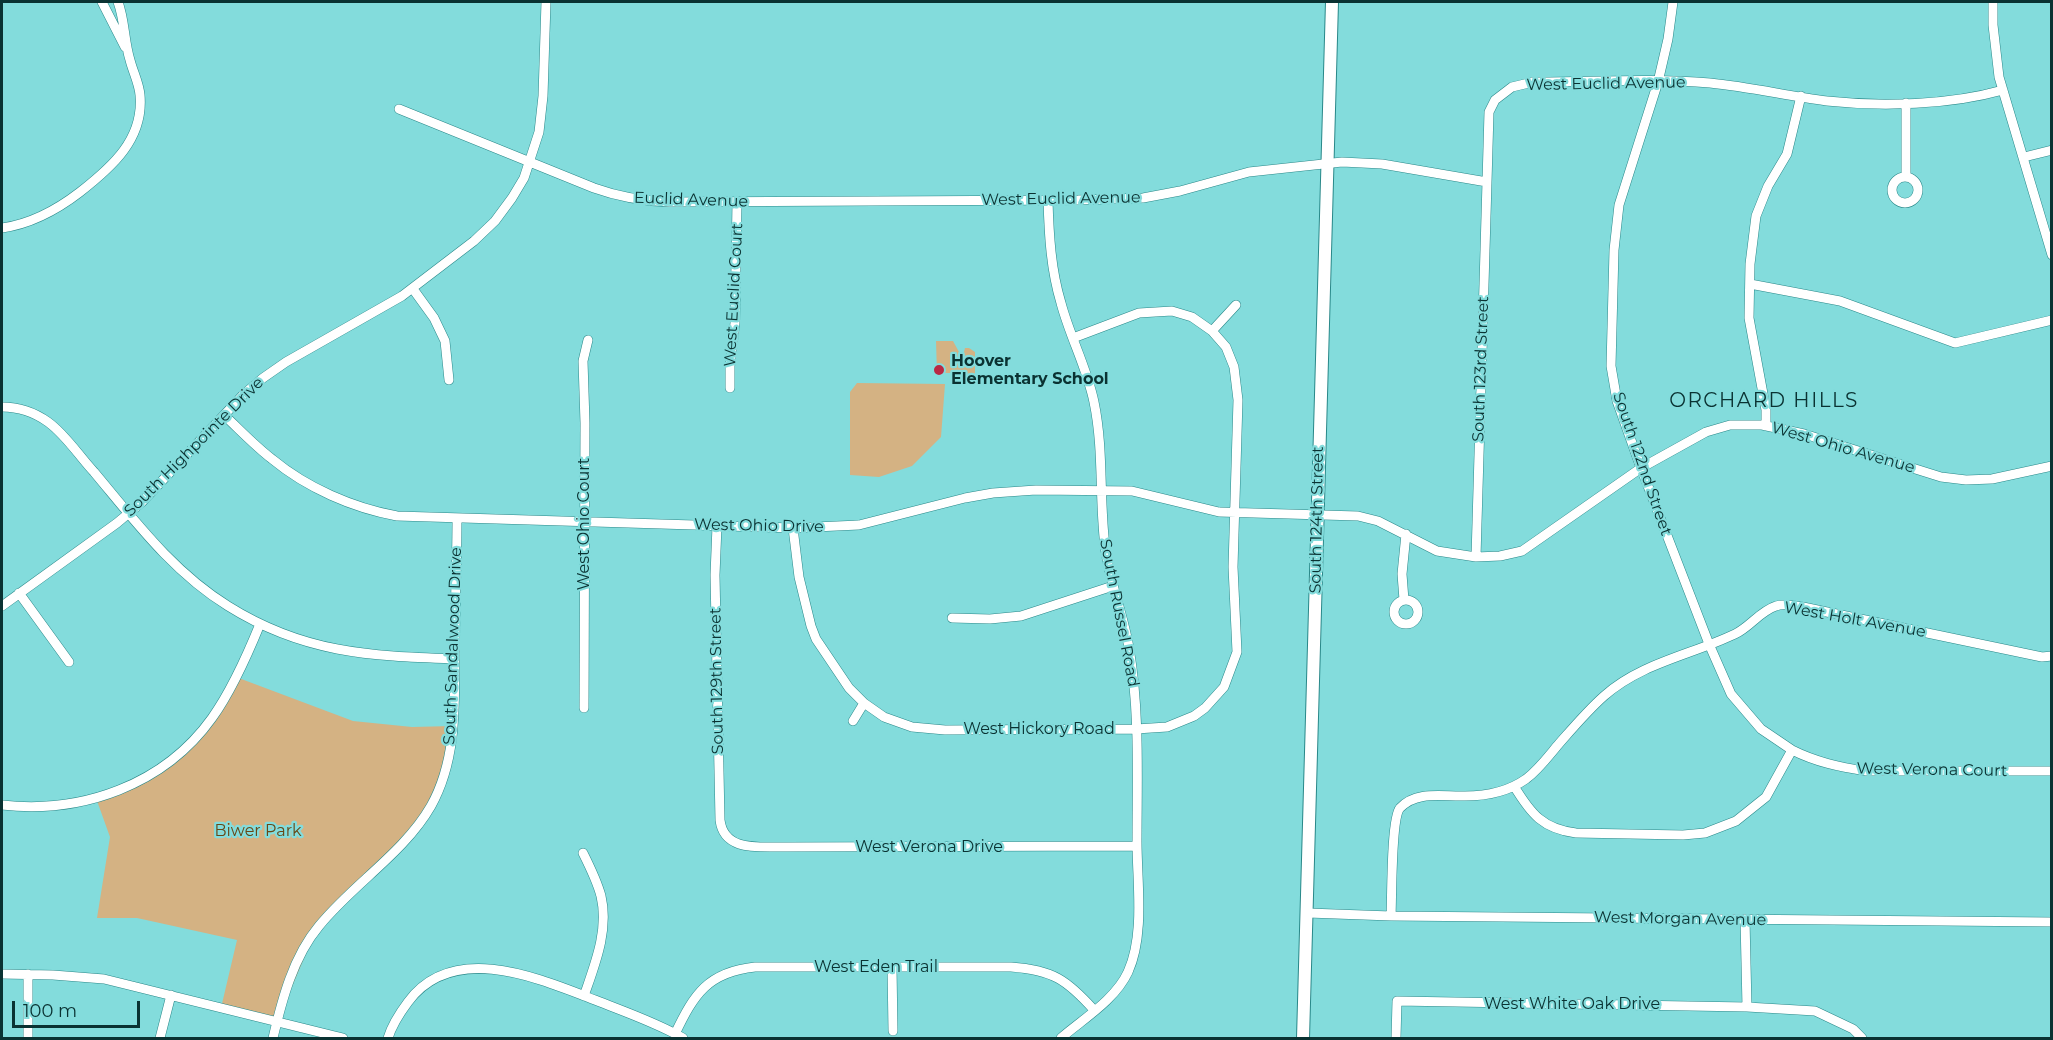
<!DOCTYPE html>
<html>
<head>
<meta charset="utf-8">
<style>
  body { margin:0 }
  #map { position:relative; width:2053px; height:1040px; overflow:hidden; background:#83dcdc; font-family:Montserrat,sans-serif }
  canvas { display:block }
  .frame { position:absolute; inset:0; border:3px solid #0a3232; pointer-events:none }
  .scale { position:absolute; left:12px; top:1001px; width:128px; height:27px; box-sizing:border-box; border:3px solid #0a3232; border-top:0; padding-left:8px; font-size:18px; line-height:21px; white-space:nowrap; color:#0a3232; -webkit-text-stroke:4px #83dcdc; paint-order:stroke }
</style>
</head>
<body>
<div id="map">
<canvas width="2053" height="1040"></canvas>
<div class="frame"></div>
<div class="scale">100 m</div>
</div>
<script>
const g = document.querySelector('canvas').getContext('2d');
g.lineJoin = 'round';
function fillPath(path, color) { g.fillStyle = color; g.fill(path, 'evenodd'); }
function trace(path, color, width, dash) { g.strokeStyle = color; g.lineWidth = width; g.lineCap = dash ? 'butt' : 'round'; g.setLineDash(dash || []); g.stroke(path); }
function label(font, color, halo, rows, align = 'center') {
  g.font = font + ' Montserrat,sans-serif'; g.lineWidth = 4.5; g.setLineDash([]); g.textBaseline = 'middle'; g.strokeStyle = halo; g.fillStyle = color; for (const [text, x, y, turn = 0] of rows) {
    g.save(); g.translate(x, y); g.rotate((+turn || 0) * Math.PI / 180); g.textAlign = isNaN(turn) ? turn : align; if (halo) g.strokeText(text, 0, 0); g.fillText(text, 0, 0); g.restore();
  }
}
fillPath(new Path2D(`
  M936,341H953L959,352H964L965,348H969L975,352V384H953L951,373H937Z
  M857,383L945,384L941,437L912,466L879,477L850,475V392Z
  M236,677L353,721L412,727L453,726L443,779L406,839L317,928L277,1022L221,1008L237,940L137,918H97L110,837L96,798L120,790L189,744Z`), '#d4b283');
const minor = new Path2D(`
  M102,2L125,47
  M1673,2L1668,39L1658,82L1619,205L1614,250L1611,366L1617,401L1641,468L1709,644L1731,694L1761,729L1792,750
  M1993,2V25L1999,77L2052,255
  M1906,103V177
  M399,109L594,188C619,197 643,201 669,202L1078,200L1143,198L1180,191L1249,172L1342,162L1382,164L1487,182L1489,112L1495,100L1512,87L1533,82C1592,82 1652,78 1710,83C1750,87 1788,96 1827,101C1882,107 1950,105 2003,90
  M2024,157L2052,150
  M1892 190a13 13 0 1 1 26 0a13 13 0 1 1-26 0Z
  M1048,200C1049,236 1051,270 1061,303C1070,337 1087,368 1094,402C1104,450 1099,498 1105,546C1109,581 1123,613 1129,648C1140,711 1137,778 1137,842C1137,882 1145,935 1128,972C1115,1000 1083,1019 1061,1038
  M2,228C30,224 58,209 80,192C112,167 144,139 140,95C139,83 133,72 130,60C124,41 125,21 118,2
  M1750,284L1840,301L1955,343L2052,320
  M413,289L434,318L445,341L449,380
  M1212,331L1236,305
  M730,388V366L735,323L737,202
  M2,407C19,407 34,412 48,422C66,435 79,456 94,472C135,521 173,572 228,606C303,653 369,656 454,659
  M224,415C240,430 255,446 272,459C307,488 353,508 397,516L793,528L859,525L965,498L993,493L1036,490L1132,491L1219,512L1358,516L1378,521L1437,551L1476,557L1500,556L1522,551L1641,468L1706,432L1730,425H1762L1804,434L1941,477L1966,480L1992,479L2052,466
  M1766,426V410L1749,318L1750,264L1756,216L1768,186L1787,154L1801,96
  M717,526L715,575L720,820C724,853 761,846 787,847L1137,846
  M793,528L799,577L811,626L816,639L849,688L864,703L884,717L912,727L945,730L1136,729L1167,727L1194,716L1205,708L1224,687L1237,652L1233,567L1238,400L1234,367L1226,347L1212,331L1192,317L1172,311L1139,313L1073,338
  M1476,557L1487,182
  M19,593L69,662
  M1394 612a12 12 0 1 1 24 0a12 12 0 1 1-24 0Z
  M1404,600L1402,574L1406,534
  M2,606L117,523L142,502L243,395L263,378L286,362L402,296L474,241L495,221L512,198L524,178L539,132L543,96L546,2
  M952,618L990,619L1021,616L1113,586
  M584,708L585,423L583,361L588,340
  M853,721L864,703
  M1514,786C1531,814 1543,829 1576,833L1683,835L1705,833L1736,821L1766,797L1792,750C1816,762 1839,767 1866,771H2052
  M2,805C82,814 164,785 212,718C232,690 247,656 260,624
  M583,853C590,867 597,881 601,896C609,930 595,964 584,996
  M1308,913L1391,916L2052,922
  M1391,916C1392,898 1391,818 1400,808C1417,790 1444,797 1465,796C1486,796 1509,791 1526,779C1538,770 1547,758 1557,746C1572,729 1587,711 1604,696C1641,663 1691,655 1735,634C1750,627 1760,611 1776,606C1783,603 1795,606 1803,607L2042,657L2052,656
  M1745,919L1747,1007
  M892,967L893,1031
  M2,974L53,975L104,979L343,1038
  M28,974V1038
  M675,1034C694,994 708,972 755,967H1011C1053,970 1067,980 1094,1010
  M160,1038L171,995
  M273,1038C282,1000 293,957 319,926C353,884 404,853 431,806C459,756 454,697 455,642C455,601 457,560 457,519
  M388,1038C392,1025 399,1014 408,1002C453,941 538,978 595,1000C625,1012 655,1022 683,1038
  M1396,1038L1397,1001L1747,1007L1815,1011L1853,1029L1862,1038`);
const tertiary = new Path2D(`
  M1303,1038L1332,2`);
trace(minor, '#298889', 10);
trace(tertiary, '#298889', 14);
trace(minor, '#fff', 9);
trace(tertiary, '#fff', 12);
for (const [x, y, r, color] of [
  [939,370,6,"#b92844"]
]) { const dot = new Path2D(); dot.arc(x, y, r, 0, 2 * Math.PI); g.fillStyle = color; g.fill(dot); trace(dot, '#83dcdc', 2); }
label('16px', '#0a3232', '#83dcdc', [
  ["West Euclid Avenue",1606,84,-1],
  ["West Euclid Avenue",1061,199,-1],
  ["Euclid Avenue",691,200,2],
  ["West Euclid Court",734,295,-87],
  ["South 123rd Street",1481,369,-88],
  ["South Highpointe Drive",194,447,-45],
  ["West Ohio Avenue",1843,448,16],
  ["South 122nd Street",1642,464,71],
  ["South 124th Street",1317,520,-89],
  ["West Ohio Court",584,524,-90],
  ["West Ohio Drive",759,526,1],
  ["South Russel Road",1119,613,79],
  ["West Holt Avenue",1855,620,10],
  ["South Sandalwood Drive",453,646,-88],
  ["South 129th Street",717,681,-91],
  ["West Hickory Road",1039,729],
  ["West Verona Court",1932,770,1],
  ["West Verona Drive",929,847],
  ["West Morgan Avenue",1680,919,1],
  ["West Eden Trail",876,967],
  ["West White Oak Drive",1572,1004]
]);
label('bold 16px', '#0a3232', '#83dcdc', [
  ["Hoover",951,361],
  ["Elementary School",951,379]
], 'left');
label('16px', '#674816', '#83dcdc', [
  ["Biwer Park",258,831]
]);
g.letterSpacing = '1.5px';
label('20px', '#0a3232', '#83dcdc', [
  ["ORCHARD HILLS",1764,401]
]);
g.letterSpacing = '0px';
</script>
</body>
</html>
